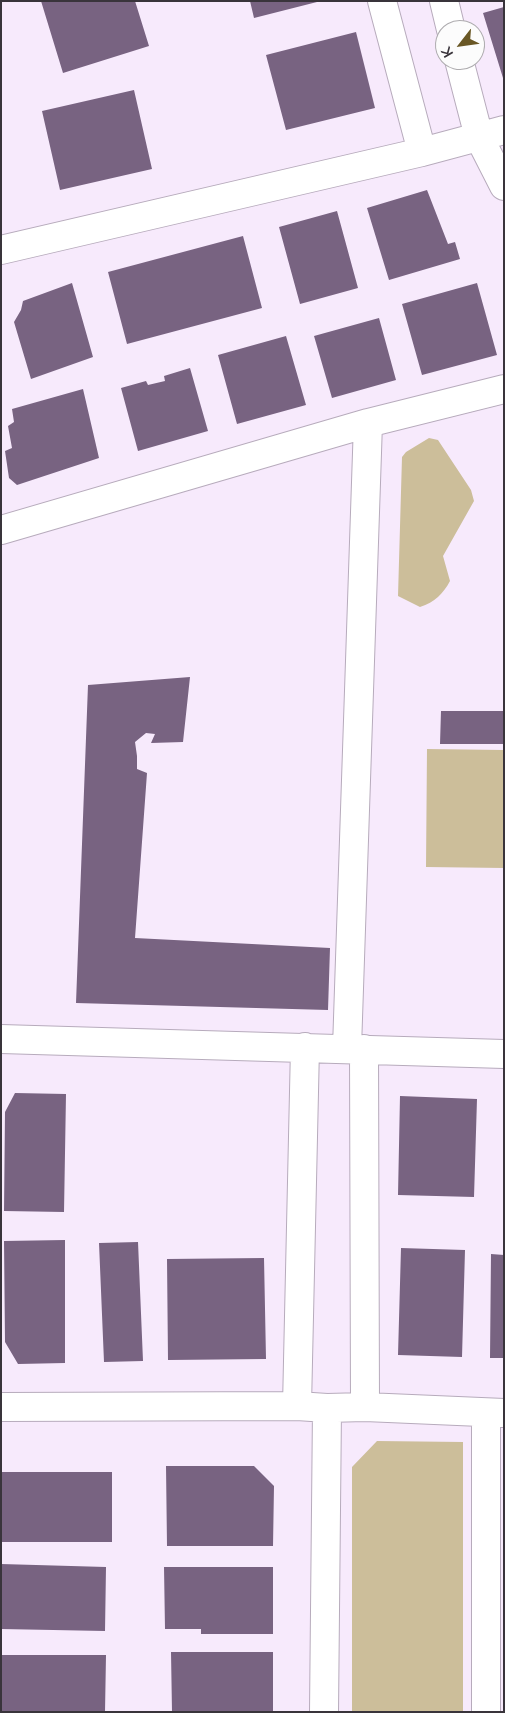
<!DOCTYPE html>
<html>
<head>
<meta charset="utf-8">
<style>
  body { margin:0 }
  #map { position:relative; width:505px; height:1713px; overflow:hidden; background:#f7eafc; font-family:"Nunito Sans",sans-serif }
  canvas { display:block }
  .frame { position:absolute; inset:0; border:2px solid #39343b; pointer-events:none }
  .north { position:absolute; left:435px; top:20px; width:50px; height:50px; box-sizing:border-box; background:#fcfcfc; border:1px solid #aeacaf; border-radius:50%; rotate:240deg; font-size:14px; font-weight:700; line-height:20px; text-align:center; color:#39343b }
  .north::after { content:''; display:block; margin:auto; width:18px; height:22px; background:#695725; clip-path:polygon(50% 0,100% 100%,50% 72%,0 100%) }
</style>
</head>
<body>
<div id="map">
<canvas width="505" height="1713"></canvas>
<div class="frame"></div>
<div class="north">K</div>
</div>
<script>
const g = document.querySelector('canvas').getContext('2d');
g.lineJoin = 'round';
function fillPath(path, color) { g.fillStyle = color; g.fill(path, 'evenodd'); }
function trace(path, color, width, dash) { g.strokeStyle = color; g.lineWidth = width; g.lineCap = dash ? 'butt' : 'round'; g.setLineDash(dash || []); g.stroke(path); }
fillPath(new Path2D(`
  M429,438L438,440L471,490L474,501L443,556L450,581C443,594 435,602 420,607L398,596L402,457L406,452Z
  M427,749L504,750V868L426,867Z
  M377,1441L463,1442V1712H352V1467Z`), '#ccbe9a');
fillPath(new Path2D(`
  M41,1H135L149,46L63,73Z
  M250,1H317V2L254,18Z
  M504,7V78H503L483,13Z
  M356,32L375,108L286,130L266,55Z
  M134,90L152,169L60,190L42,111Z
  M427,190L448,244L455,242L460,259L389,280L367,208Z
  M337,211L358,288L300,304L279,227Z
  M243,236L262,308L127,344L108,272Z
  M72,283L93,357L31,379L14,322L21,310L23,301Z
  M477,283L497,355L422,375L402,304Z
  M379,318L396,380L332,398L314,336Z
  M286,336L306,405L237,424L218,355Z
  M190,368L208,431L138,451L121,388L146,381L148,385L165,381L164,376Z
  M83,389L99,458L17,485L9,478L5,451L12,448L8,426L14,422L12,409Z
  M190,677L183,742L151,743L155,734L146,733L135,742L137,756V769L147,773L135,938L330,948L328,1010L76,1003L88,685Z
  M441,711H504V744H440Z
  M15,1093L66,1094L64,1212L4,1211L5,1112Z
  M400,1096L477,1099L474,1197L398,1195Z
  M65,1240V1363L18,1364L5,1342L4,1241Z
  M138,1242L143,1361L104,1362L99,1243Z
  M401,1248L465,1250L462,1357L398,1355Z
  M491,1254L504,1255V1358H490Z
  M264,1258L266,1359L168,1360L167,1259Z
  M166,1466H254L274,1486L273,1546H167Z
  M1,1472H112V1542H2Z
  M1,1564L106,1567L105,1631L1,1629Z
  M164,1567H273V1634H201V1629H165Z
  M171,1652H273V1712H172Z
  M1,1655H106L105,1712H1Z`), '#786381');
const street = new Path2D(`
  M382,1L422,152
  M444,1L451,30
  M459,60L479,137L504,186
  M1,250L422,152L504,130
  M1,530L368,423L504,389
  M1,1039L504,1054
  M347,1048L368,423
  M364,1049L365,1407
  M297,1406L305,1047
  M1,1407L297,1406L327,1408L365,1407L504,1413
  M324,1712L327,1408
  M486,1712V1413`);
trace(street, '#b7abbc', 30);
trace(street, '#fff', 28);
</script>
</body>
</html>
